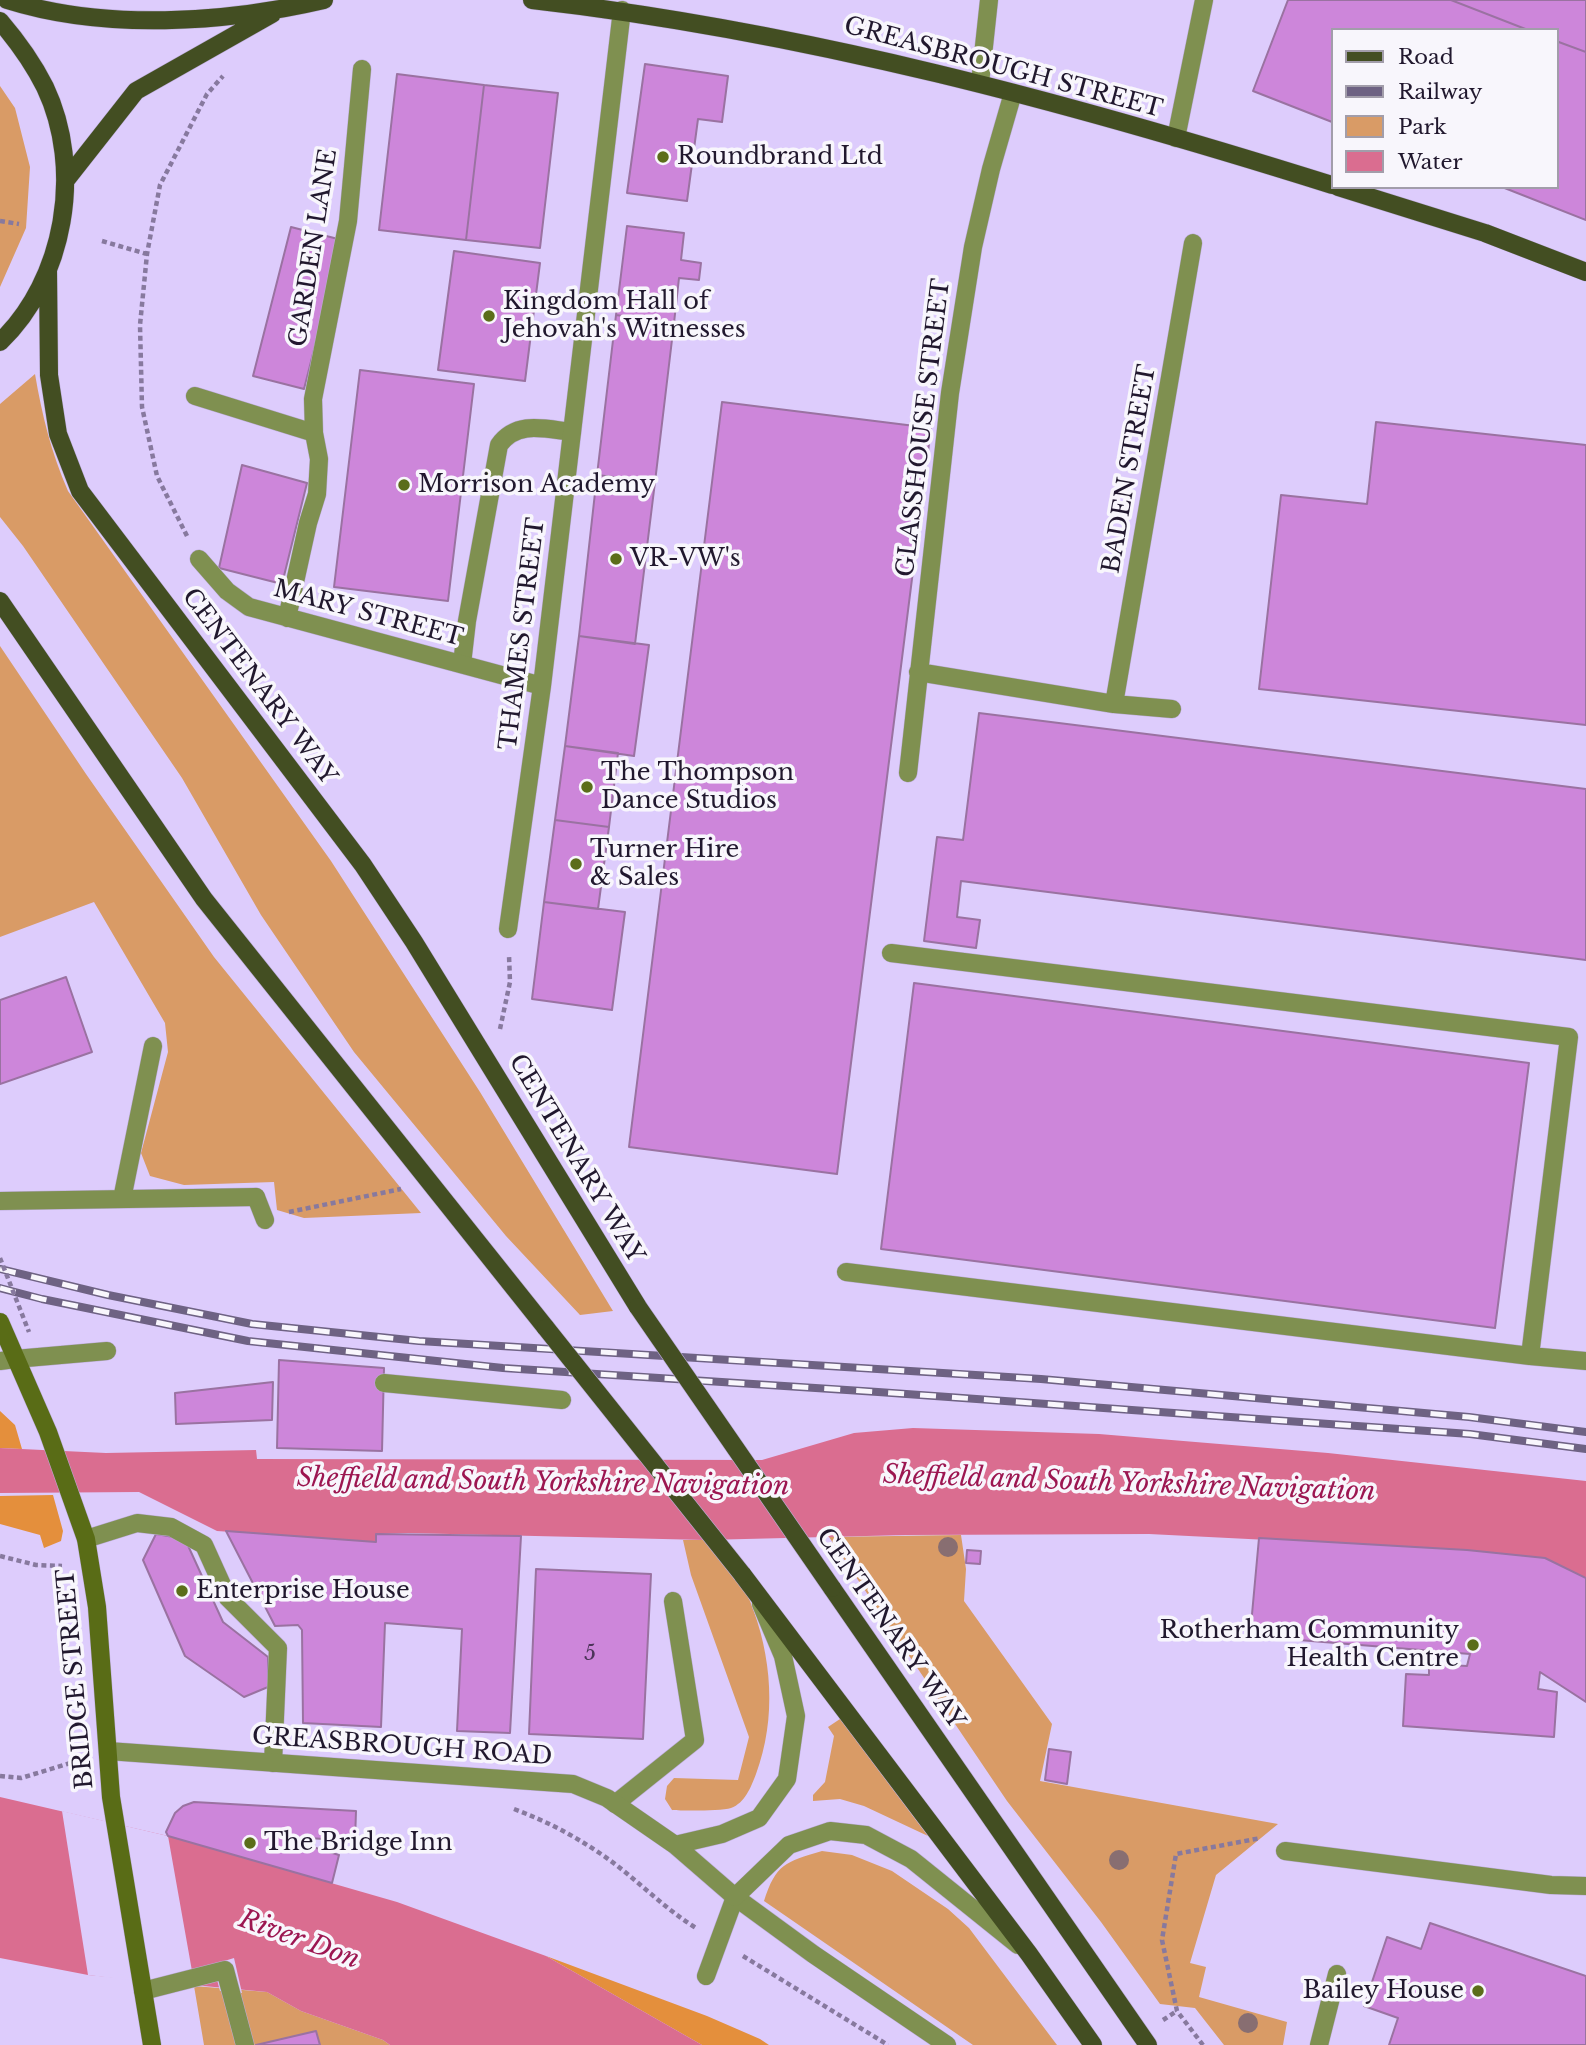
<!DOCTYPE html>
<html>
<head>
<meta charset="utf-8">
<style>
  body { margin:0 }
  #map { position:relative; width:1586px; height:2045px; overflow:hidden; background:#ddccfc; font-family:"Libre Baskerville",serif }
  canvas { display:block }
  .legend { position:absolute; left:1331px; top:28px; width:228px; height:161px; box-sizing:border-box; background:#f8f6fc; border:2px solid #a29daa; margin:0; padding:9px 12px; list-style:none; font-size:21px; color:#21182e }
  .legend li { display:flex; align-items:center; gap:14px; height:35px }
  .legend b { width:35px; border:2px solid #a29daa }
</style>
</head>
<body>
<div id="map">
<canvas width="1586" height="2045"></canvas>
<ul class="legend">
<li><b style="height:9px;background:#434e22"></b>Road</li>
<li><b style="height:9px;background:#6e6283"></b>Railway</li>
<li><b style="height:19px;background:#d99b66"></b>Park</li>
<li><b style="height:19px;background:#da6d90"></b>Water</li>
</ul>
</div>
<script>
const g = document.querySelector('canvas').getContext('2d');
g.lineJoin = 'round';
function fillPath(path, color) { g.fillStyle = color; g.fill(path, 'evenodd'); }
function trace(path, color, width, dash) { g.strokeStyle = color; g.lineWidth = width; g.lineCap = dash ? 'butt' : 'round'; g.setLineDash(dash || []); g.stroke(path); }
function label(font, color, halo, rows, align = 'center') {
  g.font = font + ' "Libre Baskerville",serif'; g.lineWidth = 7; g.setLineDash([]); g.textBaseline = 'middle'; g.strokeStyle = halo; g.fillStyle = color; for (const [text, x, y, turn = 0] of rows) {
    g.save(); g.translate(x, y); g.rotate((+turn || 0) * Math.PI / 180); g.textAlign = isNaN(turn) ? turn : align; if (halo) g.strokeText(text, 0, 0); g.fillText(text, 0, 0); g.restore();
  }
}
fillPath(new Path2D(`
  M0,86L15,108L30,167L26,228L0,287Z
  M35,374C42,415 51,452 68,491L331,861L480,1092L613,1311L580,1315L506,1236L354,1052L261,915L182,778L23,546L0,517V404Z
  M0,646L86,774L214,957L421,1213L304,1218L277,1210L274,1182L184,1185L150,1176L141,1153L168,1052L165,1023L94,902L0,937Z
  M961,1535L966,1569L964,1601L1052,1724L1040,1781L1278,1824L1216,1875L1190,1963L1206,1967L1199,1997L1287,2022L1283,2045H1224L1195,2008L1160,2004L1101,1922L1007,1801L829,1537Z
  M683,1540H705C720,1559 740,1578 750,1601C772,1656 777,1718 756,1774C751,1787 745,1803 731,1808C721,1811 684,1811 672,1810L665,1799L667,1786L674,1778L738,1780L749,1737L691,1575Z
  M840,1719L928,1836L864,1806L840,1799L813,1801V1795L825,1782L834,1736L828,1727Z
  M822,1851L852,1855L892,1871L948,1909L969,1928L1057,2045H973L764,1901C776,1864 785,1862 822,1851Z
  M194,1986L267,1992L301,2011L383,2040L390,2045H204Z`), '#d99b66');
fillPath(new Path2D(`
  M0,1411L15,1425L22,1449L0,1448Z
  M53,1495L63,1531L61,1541L44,1548L40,1535L0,1524V1496Z
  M546,1956L707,2016L760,2039L769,2045H702Z`), '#e48f3c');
fillPath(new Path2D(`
  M913,1428L1099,1434L1328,1453L1586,1481V1578L1545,1558L1467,1550L1149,1534L906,1535L705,1540L408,1533L377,1534L376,1542L217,1531L139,1492L0,1493V1448L106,1453L256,1450L257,1459L762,1460L854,1433Z
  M0,1797L168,1836L397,1902L546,1956L702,2045H390L383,2040L301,2011L267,1992L88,1975L0,1958Z`), '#da6d90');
fillPath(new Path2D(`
  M62,1811L168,1836L192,1971L234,1958L242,1993L220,1991L216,1976L194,1982V1988L88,1975Z`), '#ddccfc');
const building = new Path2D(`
  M1288,0H1451L1528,30H1332V122L1253,91Z
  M1451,0H1586V52L1556,41V30H1528Z
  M1556,41L1586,52V220L1502,187H1556Z
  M645,64L728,76L722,122L698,119L687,201L627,193Z
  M397,74L484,85L466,240L379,230Z
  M484,85L558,93L540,248L466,240Z
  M627,226L684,233L681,260L701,263L699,280L679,278L674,323L616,315Z
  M291,227L342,240L304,389L253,376Z
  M454,251L540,263L525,381L438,370Z
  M616,315L674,323L655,482L597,475Z
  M360,370L474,384L448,601L334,587Z
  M722,402L931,428L837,1174L629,1147Z
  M1376,422L1586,445V725L1259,689L1281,495L1367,504Z
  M242,465L307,483L282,584L219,568Z
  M597,475L655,482L635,644L579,636Z
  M579,636L649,645L634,756L565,746Z
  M979,713L1586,789V960L961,881L957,917L980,920L976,948L924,941L937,837L963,840Z
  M565,746L618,753L609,827L555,820Z
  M555,820L609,827L598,909L544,902Z
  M544,902L625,912L612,1010L532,999Z
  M66,977L92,1052L0,1084V1000Z
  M914,983L1529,1063L1495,1328L881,1249Z
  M279,1360L384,1368L382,1451L277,1448Z
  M273,1382L272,1420L176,1424L175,1393Z
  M226,1531L376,1542V1534L521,1536L510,1733L457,1731L462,1629L385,1623L381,1727L303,1723L302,1630L298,1625L275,1626Z
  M156,1534L185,1539L223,1622L268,1657V1687L244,1697L185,1656L143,1560Z
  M1259,1538L1467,1550L1545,1558L1586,1578V1702L1540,1672L1538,1689L1557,1692L1554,1737L1403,1726L1406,1674L1429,1675V1664L1467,1666L1470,1654L1250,1636Z
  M967,1550L981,1551L980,1564L966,1563Z
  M536,1569L651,1574L643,1739L529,1734Z
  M1049,1749L1071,1752L1067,1784L1045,1780Z
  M194,1802L356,1811L355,1841L308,1838L306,1845L339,1855L332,1883L168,1836L166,1832L175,1813L183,1806Z
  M1430,1923L1586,1976V2045H1389L1398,2018L1364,2006L1387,1937L1421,1949Z
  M316,2031L320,2045H256Z`);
fillPath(building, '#cd86da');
trace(building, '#9a72a1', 2);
const lane = new Path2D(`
  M462,664L467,621L499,445C517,420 545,429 572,432
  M891,953L1569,1037L1530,1356L1586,1361
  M256,1197L265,1220
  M846,1272L1530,1356
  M15,1359L107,1351
  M384,1383L562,1400
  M86,1539L137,1523L171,1527L204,1545L228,1598L278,1648L273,1763
  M615,1804L695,1740L673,1601
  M706,1976L735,1897L813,1954L947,2045
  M1319,2045L1337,1974`);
const street = new Path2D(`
  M980,83L989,0
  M1176,138L1204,0
  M195,396L314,433
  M199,559L227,591L249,607L542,686
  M287,618L308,523L317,494L319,459L314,433L313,399L348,221L362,69
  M918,672L1114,704L1172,709
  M1114,704L1193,243
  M908,773L950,393L973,247L991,169L1013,93
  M508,929L542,686L622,10
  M122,1199L153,1046
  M0,1201L256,1197
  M0,1361L15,1359
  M108,1751L573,1784L607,1798L675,1845L735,1897L789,1845L830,1831L866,1835L911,1859L1018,1945
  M675,1845L722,1834L759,1818L787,1779L796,1716L783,1656L761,1604
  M1285,1851L1551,1885L1586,1886
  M143,1991L225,1970L245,2045`);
const secondary = new Path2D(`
  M0,1322L48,1432L86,1539L97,1607L111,1797L152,2045`);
const primary = new Path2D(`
  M7,0C105,31 225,23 324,0
  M532,0C805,31 1071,103 1332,185
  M0,21C18,42 33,63 45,87C84,169 65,280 0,342
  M66,180L136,91L272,14
  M1338,187L1485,233L1586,272
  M48,271L49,375L58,434L80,491L363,865L414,942L638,1307
  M0,601L204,899L546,1328
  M742,1574L1029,1954L1093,2045
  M832,1588L1148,2045`);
trace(lane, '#bbacd7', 19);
trace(street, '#bbacd7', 19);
trace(secondary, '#bbacd7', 19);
trace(primary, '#bbacd7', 19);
trace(new Path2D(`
  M0,221L19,224
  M102,241L147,254
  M187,536L157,476L142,407L140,325L147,254L160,185L207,94L223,76
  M500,1029L510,982L509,955
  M289,1212L401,1189
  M0,1556L36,1565L62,1566
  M0,1776L21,1778L84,1759
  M514,1809C546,1821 573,1835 601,1854C635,1877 662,1907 696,1928
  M743,1956L888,2045
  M1163,2020L1177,2011
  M1203,2045L1177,2011L1162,1940L1176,1854L1261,1838`), '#87799e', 4.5, [5, 3.5]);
trace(lane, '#7f9050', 18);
trace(street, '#7f9050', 18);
trace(secondary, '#596c16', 18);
trace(primary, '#434e22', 18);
const rail = new Path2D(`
  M0,1269L108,1295L252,1324L419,1341L1041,1379L1469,1417L1586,1432
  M0,1288L42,1299L248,1341L503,1368L878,1392L1470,1434L1586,1449`);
trace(rail, '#6e6283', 8);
trace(rail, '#f8f6fc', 5, [16]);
const primaryBridge = new Path2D(`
  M638,1307L832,1588
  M546,1328L742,1574`);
trace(primaryBridge, '#bbacd7', 19, []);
trace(new Path2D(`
  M0,1258L29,1332`), '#87799e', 4.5, [5, 3.5]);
trace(primaryBridge, '#434e22', 18);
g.fillStyle = '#886e71';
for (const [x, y] of [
  [948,1547],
  [1119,1860],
  [1248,2023]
]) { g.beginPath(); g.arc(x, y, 10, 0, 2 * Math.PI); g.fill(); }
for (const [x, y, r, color] of [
  [663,157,7,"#5b6d1a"],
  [489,316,7,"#5b6d1a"],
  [404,485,7,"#5b6d1a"],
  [616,559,7,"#5b6d1a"],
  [587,787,7,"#5b6d1a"],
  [576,864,7,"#5b6d1a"],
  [182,1591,7,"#5b6d1a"],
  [1473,1645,7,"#5b6d1a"],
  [250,1843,7,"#5b6d1a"],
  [1478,1991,7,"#5b6d1a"]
]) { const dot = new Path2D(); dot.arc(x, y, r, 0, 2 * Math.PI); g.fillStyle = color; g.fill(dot); trace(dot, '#f8f6fc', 2.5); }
label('21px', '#4c3459', null, [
  ["5",590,1654]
]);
label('24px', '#21182e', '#f8f6fc', [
  ["GREASBROUGH STREET",1003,68,15],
  ["GARDEN LANE",314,248,-81],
  ["GLASSHOUSE STREET",924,428,-83],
  ["BADEN STREET",1130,469,-80],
  ["MARY STREET",368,614,15],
  ["THAMES STREET",523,634,-83],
  ["CENTENARY WAY",259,687,53],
  ["CENTENARY WAY",576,1159,59],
  ["CENTENARY WAY",890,1629,55],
  ["BRIDGE STREET",76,1679,-95],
  ["GREASBROUGH ROAD",402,1747,4]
]);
label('24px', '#21182e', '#f8f6fc', [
  ["Roundbrand Ltd",677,157],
  ["Kingdom Hall of",503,302],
  ["Jehovah's Witnesses",503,330],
  ["Morrison Academy",418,485],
  ["VR-VW's",630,559],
  ["The Thompson",601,773],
  ["Dance Studios",601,801],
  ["Turner Hire",590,850],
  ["& Sales",590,878],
  ["Enterprise House",196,1591],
  ["Rotherham Community",1459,1631,"right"],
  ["Health Centre",1459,1659,"right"],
  ["The Bridge Inn",264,1843],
  ["Bailey House",1464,1991,"right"]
], 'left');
label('italic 26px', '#9c1651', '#f8f6fc', [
  ["Sheffield and South Yorkshire Navigation",543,1483,1],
  ["Sheffield and South Yorkshire Navigation",1129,1484,2],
  ["River Don",299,1940,20]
]);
</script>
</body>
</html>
